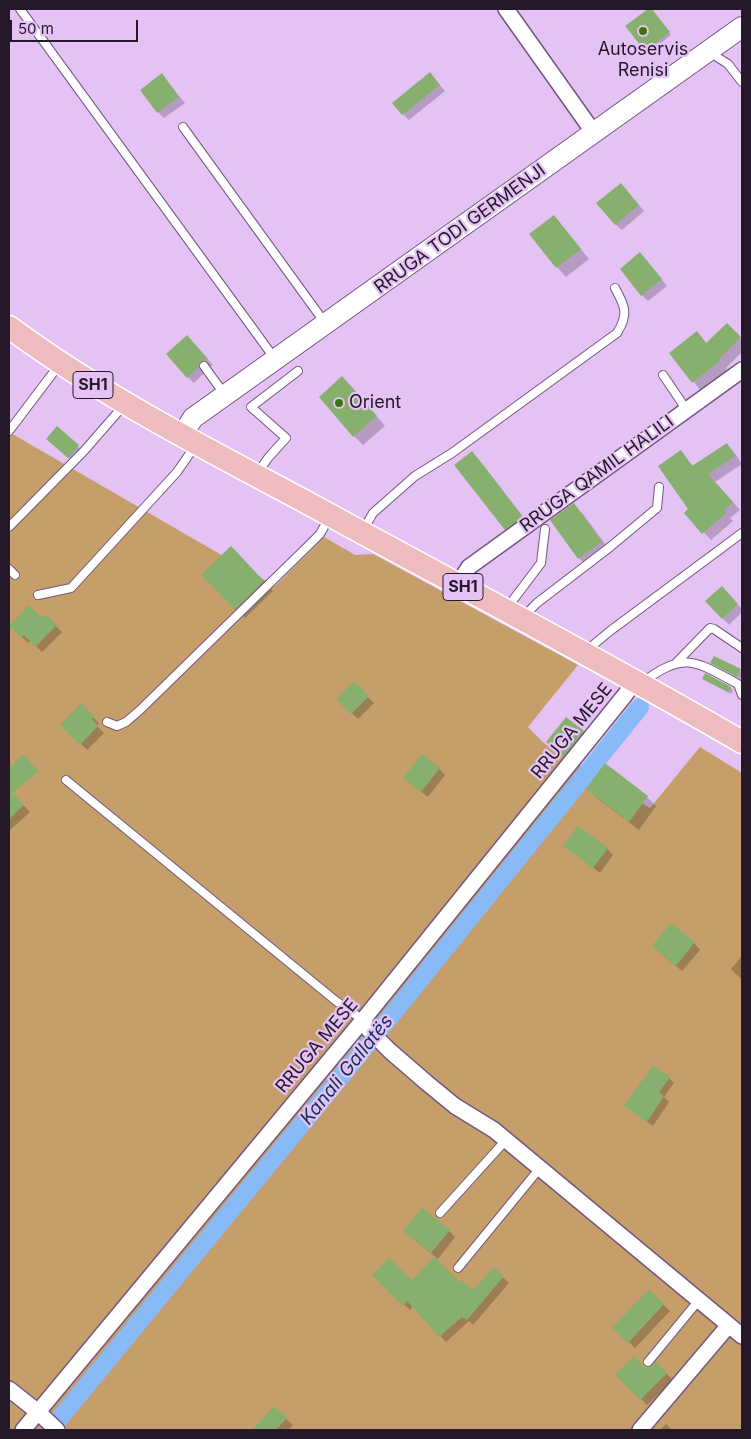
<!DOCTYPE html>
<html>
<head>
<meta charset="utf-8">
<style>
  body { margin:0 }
  #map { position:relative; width:751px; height:1439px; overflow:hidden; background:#e4c3f4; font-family:Inter,sans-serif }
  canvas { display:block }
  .frame { position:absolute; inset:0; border:10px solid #24182a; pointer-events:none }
  .scale { position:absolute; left:10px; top:20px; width:128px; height:22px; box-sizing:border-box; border:2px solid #24182a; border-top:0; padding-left:6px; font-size:15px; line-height:18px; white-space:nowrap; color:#24182a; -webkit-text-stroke:4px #e4c3f4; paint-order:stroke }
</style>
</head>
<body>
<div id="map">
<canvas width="751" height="1439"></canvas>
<div class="frame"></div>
<div class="scale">50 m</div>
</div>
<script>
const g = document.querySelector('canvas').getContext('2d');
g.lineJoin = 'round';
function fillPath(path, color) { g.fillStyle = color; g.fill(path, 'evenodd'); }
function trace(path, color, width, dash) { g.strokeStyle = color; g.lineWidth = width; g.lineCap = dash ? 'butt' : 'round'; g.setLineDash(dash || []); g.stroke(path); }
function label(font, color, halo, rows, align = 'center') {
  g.font = font + ' Inter,sans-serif'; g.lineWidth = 4.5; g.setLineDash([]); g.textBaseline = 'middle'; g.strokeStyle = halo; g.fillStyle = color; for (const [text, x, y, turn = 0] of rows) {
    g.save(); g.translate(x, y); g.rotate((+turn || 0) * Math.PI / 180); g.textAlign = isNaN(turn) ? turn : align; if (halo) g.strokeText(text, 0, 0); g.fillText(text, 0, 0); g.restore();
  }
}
fillPath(new Path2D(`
  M9,432L275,586L324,537L355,555L373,554L578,665L528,727L545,744L650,808L700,747L742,773V1430H9Z`), '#c59e6a');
fillPath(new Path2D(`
  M650,9L671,35L648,53L627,27Z
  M430,74L445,91L409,120L403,114Z
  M162,75L185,103L164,118L158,112Z
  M627,191L644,211L622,230L615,224Z
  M554,216L589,259L566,277L557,267Z
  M640,254L667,286L648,301L642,295Z
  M727,325L742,340V352L726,368L728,370L701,391L671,353L697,333L707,344Z
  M193,343L213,365L206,368L204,373L194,383L188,377Z
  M352,387L385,426L363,445L354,436Z
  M57,428L84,452L75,463L54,445Z
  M727,444L734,452L742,464L715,482L740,510L730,518L733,521L711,540L686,513L689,510L681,452L694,467Z
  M472,453L481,462L531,527L515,538L506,529Z
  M573,505L583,514L611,552L589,568L579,558L551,521Z
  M231,548L273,591L245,618L203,575Z
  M722,588L742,609V612L729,625L707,601Z
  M45,616L62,632L42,652L31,641L28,643L11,626L42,619Z
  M712,663L740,670L742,674L740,679Z
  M706,675L731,688L733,691L731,694L707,681Z
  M354,683L374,703L358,719L337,699Z
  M81,705L99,723L97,726L104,733L87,750L62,725Z
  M583,732L589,738L570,761L554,748Z
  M439,769L445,775L428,797L411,784Z
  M587,789L647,797L656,806L639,830L597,798Z
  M9,790L30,812L9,831Z
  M565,846L607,849L613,855L600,873Z
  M694,943L700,950L682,971L660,953Z
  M742,956V980L731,969Z
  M669,1078L674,1083L664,1097L669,1102L653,1126L625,1106Z
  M449,1231L455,1237L438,1259L411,1237Z
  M494,1269L509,1283L473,1325L469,1321L446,1342L413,1306L410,1310L373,1275L412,1282L460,1284L474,1292Z
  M649,1291L670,1311L635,1348L614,1328Z
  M656,1363L673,1380L647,1405L617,1375L646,1370L653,1367Z
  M274,1408L293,1425L288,1430H253Z
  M666,1424L672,1430H660Z`), '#0003');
trace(new Path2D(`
  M50,1430L386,1022L640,707`), '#89baf8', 18);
fillPath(new Path2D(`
  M648,9H652L670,32L645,51L625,26Z
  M430,72L440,85L402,115L392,103Z
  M162,73L179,97L157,113L140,90Z
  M621,183L639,205L615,225L596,203Z
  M554,215L581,249L556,268L529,234Z
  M640,252L662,279L641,296L620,269Z
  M727,323L741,337L719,359L720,361L692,383L669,353L697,331L706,343Z
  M187,335L208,359L200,362L199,367L187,378L166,354Z
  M342,376L377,416L353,437L319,397Z
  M57,426L79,445L68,458L46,439Z
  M727,443L735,456L708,474L733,502L724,510L726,513L702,534L684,513L688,509L658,466L681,450L692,466Z
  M472,451L523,517L505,530L454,465Z
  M574,503L602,542L578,559L550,520Z
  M231,546L264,581L235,610L201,575Z
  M722,586L738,604L722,619L705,601Z
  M29,605L42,618L45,614L57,625L35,647L24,635L22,638L9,626Z
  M714,656L741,669L737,677L710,663Z
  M705,673L731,687L728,692L702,679Z
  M354,681L369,696L351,714L336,699Z
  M81,703L94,716L92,719L98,726L80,745L60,725Z
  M566,717L584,731L564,756L546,742Z
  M23,754L38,771L13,793L24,805L9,819V768Z
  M422,754L440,768L421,792L403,778Z
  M605,763L648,796L629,822L586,789Z
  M578,826L608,848L593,868L563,846Z
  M671,923L695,942L676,966L652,946Z
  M653,1065L670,1077L659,1092L664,1096L647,1122L624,1106Z
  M422,1208L450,1230L431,1253L403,1231Z
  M434,1257L460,1282L462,1280L473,1290L494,1267L504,1276L467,1320L462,1317L439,1337L407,1301L403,1306L372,1275L389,1258L412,1280Z
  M649,1289L664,1304L628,1343L612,1328Z
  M634,1356L646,1369L652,1366L656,1361L667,1373L640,1400L615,1375Z
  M274,1406L287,1418L276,1430H252Z`), '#87b06e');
const lane = new Path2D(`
  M20,9L275,359
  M710,50L717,57L728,64L742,82
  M183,127L325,323
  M204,366L225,395
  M663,375L682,403L685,411
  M9,431L59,365
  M257,474L268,458L286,438L251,407L298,371
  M9,527L84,451L124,405
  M362,532L373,513L415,476L452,453L617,333C629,314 625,306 615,288
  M9,569L15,575
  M38,595L71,588L177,472L195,446
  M507,608L541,563L545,529
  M523,617L537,603L610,547L657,508L659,487
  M586,651L610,631L742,533
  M675,664L710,628L714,629L742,648
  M643,682C685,651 695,661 738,684L742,695
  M107,722L117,726L126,722L140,710L311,543L320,534L330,516
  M66,780L336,1001L363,1020
  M440,1213L506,1140
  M458,1268L540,1168
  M648,1362L699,1300`);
const street = new Path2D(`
  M506,9L594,133
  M458,584L469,567L742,370
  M363,1020L369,1030L390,1051L427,1083L455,1106L494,1130L742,1336
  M9,1389L38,1412L57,1430
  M23,1430L363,1020L625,695L635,681
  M640,1430L729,1325`);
const secondary = new Path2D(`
  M182,435L193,418L742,27`);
const primary = new Path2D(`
  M9,327C101,395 203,447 304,501C450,581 598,658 742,742`);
trace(lane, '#745682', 10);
trace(street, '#745682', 18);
trace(secondary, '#745682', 22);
trace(primary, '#fff', 25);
trace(lane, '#fff', 8);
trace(street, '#fff', 15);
trace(secondary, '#fff', 20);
trace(primary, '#eebbbf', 22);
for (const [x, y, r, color] of [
  [643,31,5,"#3e7606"],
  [339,403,5,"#3e7606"]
]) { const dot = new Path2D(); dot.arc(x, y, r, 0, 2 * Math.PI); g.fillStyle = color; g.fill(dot); trace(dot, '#e4c3f4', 2); }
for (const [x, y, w] of [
  [93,385,40],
  [463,587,40]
]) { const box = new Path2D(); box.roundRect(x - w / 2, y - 13.5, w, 27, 4); g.fillStyle = '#e4c3f4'; g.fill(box); trace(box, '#24182a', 1); }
label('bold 16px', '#24182a', null, [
  ["SH1",93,385],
  ["SH1",463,587]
]);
label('18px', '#24182a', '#e4c3f4', [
  ["Autoservis",643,50],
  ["Renisi",643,71],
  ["Orient",349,403,"left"]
]);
label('18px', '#24182a', '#e4c3f4', [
  ["RRUGA TODI GERMENJI",460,229,-36],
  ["RRUGA QAMIL HALILI",597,474,-36],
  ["RRUGA MESE",572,731,-51],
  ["RRUGA MESE",317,1046,-50]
]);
label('italic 19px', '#103158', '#e4c3f4', [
  ["Kanali Gallatës",347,1070,-51]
]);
</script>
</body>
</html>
